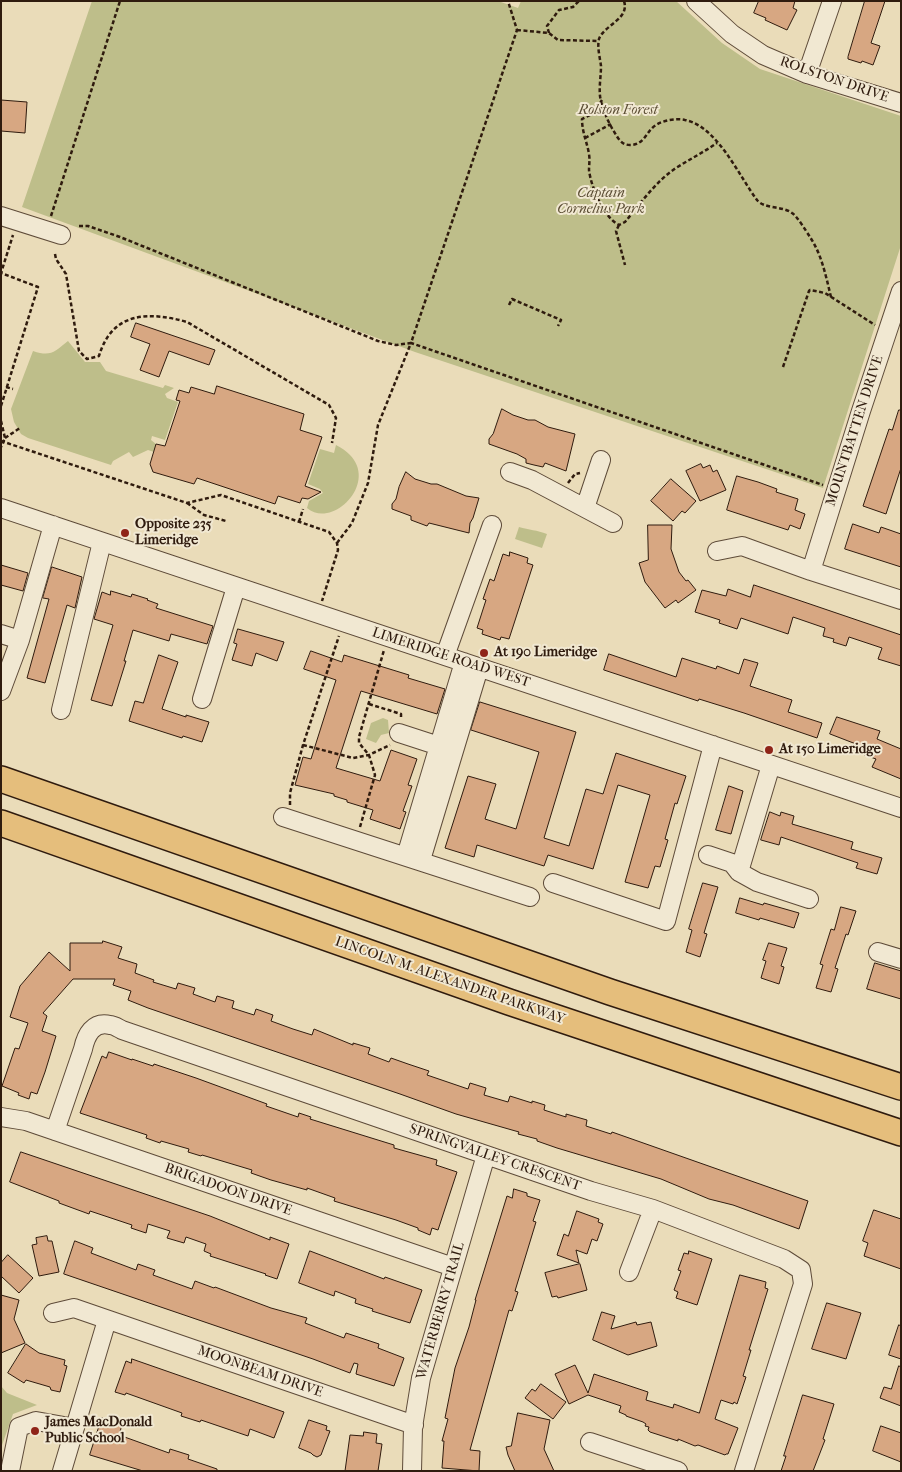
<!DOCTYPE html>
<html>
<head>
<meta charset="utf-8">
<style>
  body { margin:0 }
  #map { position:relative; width:902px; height:1472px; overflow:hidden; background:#eadcb9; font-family:"IM FELL French Canon",serif }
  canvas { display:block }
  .frame { position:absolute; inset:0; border:2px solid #2f1b0e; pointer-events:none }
</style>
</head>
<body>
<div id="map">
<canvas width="902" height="1472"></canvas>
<div class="frame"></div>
</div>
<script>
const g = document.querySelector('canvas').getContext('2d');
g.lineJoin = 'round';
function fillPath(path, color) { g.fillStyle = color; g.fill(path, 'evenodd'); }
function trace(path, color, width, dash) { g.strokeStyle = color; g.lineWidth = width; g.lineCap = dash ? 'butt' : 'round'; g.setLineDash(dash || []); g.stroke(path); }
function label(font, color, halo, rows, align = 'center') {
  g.font = font + ' "IM FELL French Canon",serif'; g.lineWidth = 4; g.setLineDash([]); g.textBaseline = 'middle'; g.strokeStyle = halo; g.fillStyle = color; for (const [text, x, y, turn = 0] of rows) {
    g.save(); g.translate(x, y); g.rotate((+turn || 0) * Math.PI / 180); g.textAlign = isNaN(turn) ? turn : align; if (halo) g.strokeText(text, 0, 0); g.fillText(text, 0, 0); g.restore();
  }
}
fillPath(new Path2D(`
  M92,1H498L518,8L521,1H676L722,43L760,69L901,116V245L823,488L415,352L22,207Z
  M68,341L85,362H100L106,371L163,388L165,385L174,388L165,394L167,398L178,402L165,440L152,436L151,440L156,444L154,452L148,450L133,457L129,452L113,461L111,465L28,438L21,434L14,422L11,409L33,351C51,357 54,352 68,341Z
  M336,445C390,472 335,532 307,508L309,501L323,493L320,489L308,484L320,449L334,453Z
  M519,527C529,530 537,530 547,534L542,548L515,539Z
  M383,718L388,720L389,733L381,735L376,743L366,739L371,723Z
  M1,1386L7,1393L37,1405L13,1414L1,1448Z`), '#bebe8a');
const building = new Path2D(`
  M759,1H795L793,8L797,10L787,30L765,20L766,18L754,13Z
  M865,1H885L871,43L880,46L873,65L862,61L861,63L848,59V57Z
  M1,100L27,102L25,133L1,131Z
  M136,323L215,350L209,365L169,351L159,377L140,370L150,344L131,337Z
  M217,386L304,414L300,430L322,437L305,486L321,492L308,499L302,498L300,503L278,496L275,504L197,478L194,484L153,472L150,464L156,444L165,446L180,401L176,400L179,390L189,393L191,387L214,394Z
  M502,409L513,415L528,420H535L548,427L575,434L566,471L545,463L543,467L534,465L526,463V459L517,454L489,444V439L493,434Z
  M899,410H901V468L886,514L863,506L889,429L892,430Z
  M701,464L703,468L710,465L713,472L717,470L726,490L700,501L686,471Z
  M406,472L415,479L431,484H437L466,496L479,498L473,518L470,523L469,533L429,523L427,526L411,520V516L392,509V504L396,499L399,487Z
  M737,476L758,482L777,489L776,492L798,499L795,510L805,514L800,529L790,525L788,530L727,510Z
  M671,479L696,501L685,513L682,511L673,521L651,501Z
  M853,524L879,533L881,527L901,534V567L845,549Z
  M648,525H672L671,549L679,572L686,581L688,580L696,590L678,603L676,600L665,608L645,582L639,563L648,560Z
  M510,552L528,558L527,563L533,565L509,639L501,637L500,640L482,634L483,630L477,628L486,600L483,599L490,579L494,581L503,554L509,556Z
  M1,565L28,573L23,591L1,585Z
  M52,567L82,577L75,608L67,605L45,683L27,678L49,599L43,598Z
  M754,585L901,635V666L878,659L882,648L849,637L846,646L833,642L834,639L823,636L825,628L793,617L788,634L741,618L737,629L719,623L720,620L695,612L702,590L726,596L728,589L750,597Z
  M111,591L131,597L132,594L148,599L147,600L158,604L156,608L213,626L207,644L171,634L169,641L133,630L124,661H126L112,706L91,700L113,625L94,619L102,592L110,595Z
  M238,629L284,642L277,661L256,653L252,666L232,660L237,644L234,643Z
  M311,651L342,662L344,655L409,675L408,678L445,689L437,714L361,691L336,768L380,781L391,750L417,759L408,785L412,786L403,811L406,812L400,829L370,819L373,810L347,802V800L334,796V794L295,785L303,757L311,759L336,680L304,669Z
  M609,654L676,677L682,658L716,669L717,666L739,674L744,659L758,663L750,686L792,700L788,712L822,723L817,738L744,713L699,699L698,701L604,670Z
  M159,655L178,662L162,709L186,717V715L209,722L202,742L183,736L182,738L129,721L135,701L143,703Z
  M480,702L576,732L544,838L569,846L586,789L603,794L616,753L686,776L677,804L675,803L665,839L668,840L660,867L655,866L648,888L625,882L650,795L618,785L593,869L548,855L544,866L477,845L474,857L445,848L468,776L496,784L485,819L516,829L539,752L471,730Z
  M837,717L880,731L877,739L901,749V779L872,767L876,759L854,751L856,744L830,734Z
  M729,786L743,791L731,834L716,830Z
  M770,812L780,816L781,812L794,816L792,824L853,842L851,849L882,858L877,874L856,868L858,863L781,837L779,845L761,840Z
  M703,883L718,887L704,933L707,934L700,957L686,952L692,930L689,929Z
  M740,898L763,905L764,903L799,913L794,928L760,918L759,920L736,913Z
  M841,907L856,911L848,935L846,934L835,968L838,969L831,992L816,988L823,965L820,964L831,929L834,930Z
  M103,941L122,947L118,958L137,964L135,973L154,980L153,982L176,989L178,983L195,988L193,994L215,1002L217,996L234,1001L232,1008L254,1015L256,1009L273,1015L271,1021L293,1029L312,1035L314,1029L353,1045V1043L370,1048L368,1054L389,1062L391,1058L408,1064L429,1071L427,1075L468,1089L470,1083L486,1088L484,1095L508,1102L510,1096L532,1103V1101L545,1105L544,1110L566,1117V1114L587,1120L586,1126L611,1134L612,1132L808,1201L799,1229L733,1205L709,1199L661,1179L557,1148L537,1141V1139L518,1134L519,1132L456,1114L400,1094L148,1008L128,1000L131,991L113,985L115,979H73L43,1013L47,1016L42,1031L56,1036L45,1072L37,1094L31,1092L29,1099L18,1095L19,1093L2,1086L15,1048L19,1049L28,1023L10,1017L20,986L49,952L70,971V943H102Z
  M769,943L787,948L781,966L784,967L779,984L761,978L766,961L763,960Z
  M875,963L901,971V999L867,989Z
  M109,1052L132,1060V1059L153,1066L154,1064L196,1078L267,1104L266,1106L269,1107L298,1117L299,1113L311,1117L310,1119L394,1145V1148L437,1160L436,1165L457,1172L438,1230L432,1228L430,1235L418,1230V1228L396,1220L334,1201L335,1198L307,1188V1190L271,1180L251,1173L252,1170L202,1155L201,1156L188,1152L189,1149L161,1141L160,1143L146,1138L147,1135L80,1113L102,1056L106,1058Z
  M21,1152L210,1216L270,1240V1237L289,1244L277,1279L265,1275L266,1274L210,1256L211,1254L204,1251L206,1244L186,1237L184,1243L167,1238L170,1231L148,1224L146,1233L131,1228L132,1225L90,1211L89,1214L59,1203V1201L10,1182Z
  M514,1189L527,1193V1196L540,1200L533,1221L536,1222L515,1291L518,1292L512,1311L509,1310L470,1450L480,1451L479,1471L442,1468L444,1441H442L448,1419L445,1418L455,1368L469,1327L476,1300H475L507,1196L512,1198Z
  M874,1210L901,1219V1269L864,1256L868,1243L863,1241Z
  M577,1211L599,1219L598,1222L603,1224L597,1241L592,1239L587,1254L576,1250L579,1263L557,1255L564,1234L568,1236Z
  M47,1236L48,1241H52L59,1272L39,1276L32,1245L37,1244L36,1238Z
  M75,1241L93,1248L91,1253L136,1270L138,1264L155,1270L153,1275L192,1289L195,1281L214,1288L215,1287L271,1308L307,1318L305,1323L344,1338L346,1333L379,1344L378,1348L404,1358L394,1386L356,1374L358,1364L354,1363L350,1373L313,1359L64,1274Z
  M310,1251L384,1279L385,1277L422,1290L410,1323L372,1311L373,1309L355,1303L356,1299L335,1291L334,1296L299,1283Z
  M689,1251L712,1259L697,1305L676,1298L678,1292L674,1290L681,1271L678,1270L684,1253L688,1254Z
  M8,1255L33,1278L19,1293L1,1276V1263Z
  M580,1264L587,1290L558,1298L557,1296L552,1297L545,1273Z
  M740,1275L766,1282L765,1288L768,1289L749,1350H751L743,1376L746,1377L737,1404L734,1402L733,1404L721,1400L715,1419L738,1428L728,1454H726L725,1455L698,1445L695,1446L678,1439V1441L650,1432L648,1430L649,1427L645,1426L646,1424L643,1422L626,1416V1415L619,1412L621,1406L588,1395L569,1404L555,1374L575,1365L588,1393L594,1374L648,1392L646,1400L673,1408L674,1404L699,1413Z
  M1,1295L19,1300L14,1319L25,1343L1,1353Z
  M827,1303L861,1313L846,1359L812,1349Z
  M602,1312L615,1316L611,1329L636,1322L637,1325L651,1322L657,1346L628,1355L593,1340Z
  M899,1325L901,1326V1359L889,1355Z
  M26,1344L39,1353L65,1360L64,1365L67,1366L60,1392L51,1390L50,1387L26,1380L24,1383L8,1373Z
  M132,1359L284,1412L274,1438L250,1429L248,1436L201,1420L200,1422L181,1416L182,1413L126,1393L125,1395L115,1392L126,1361L131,1363Z
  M899,1366L901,1367V1406L880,1398L884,1387L891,1389Z
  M541,1384L566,1402L553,1419L525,1398L532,1389L535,1391Z
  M803,1395L834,1404L823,1439L825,1440L813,1471H781L786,1456H784Z
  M518,1413L550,1420L544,1449L554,1471H515L508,1455L506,1447L511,1446Z
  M102,1418L122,1425L119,1435L169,1453L170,1449L189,1455L188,1459L217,1469V1471H143L90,1455Z
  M309,1420L327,1426L326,1430L330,1431L321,1455L317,1457L313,1455L311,1453L299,1448Z
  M881,1426L901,1433V1462L873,1451Z
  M364,1432L377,1434L376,1443L382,1444L378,1471H345L350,1435L363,1436Z`);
fillPath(building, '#d7a782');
trace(building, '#2f1b0e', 1);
const minor = new Path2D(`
  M696,1L732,34L763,55L807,74L901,103
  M807,74L832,1
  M1,216L61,235
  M510,472L532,480L613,523
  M1,508L901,808
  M585,508L601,460
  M717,551L742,546L811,571L901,600
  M811,571L861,411L901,291
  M1,634L20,640
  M445,656L492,525
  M1,691L20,640L53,525
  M202,699L236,587
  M61,710L102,542
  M399,733L439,746
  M771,765L739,872L757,882L809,899
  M283,817L530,897
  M708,855L732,863L739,872
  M406,856L464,662
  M421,860L479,668
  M553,883L666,921L713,745
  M878,952L901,959
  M1,1117L26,1121L453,1267
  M55,1131L83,1049C86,1035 93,1021 110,1025C114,1025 118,1028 122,1030L591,1191L653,1209L784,1259L801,1270L803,1284L744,1471
  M629,1272L653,1209
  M53,1313L74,1308L414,1425
  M590,1442L678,1471
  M10,1471L19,1427L36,1421L75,1428
  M62,1471L107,1320
  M412,1471L413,1427L421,1378L486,1155`);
const highway = new Path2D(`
  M1,779L610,992L901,1087
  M1,823L509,1002L901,1133`);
trace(minor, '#5e4b39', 20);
trace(highway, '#2f1b0e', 28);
trace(new Path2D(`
  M624,1C630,19 604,25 599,39C597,47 600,58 601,66C601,76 599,86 600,96C602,110 610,126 618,138C621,142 624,145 630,145C645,145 646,131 656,125C664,120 676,118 685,120C717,126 739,176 757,200C764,209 783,206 792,213C797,216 806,231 810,237C822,255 826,277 831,297
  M517,30L549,33L558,40L598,41
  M549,33L547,26L559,10L573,7L579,1
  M602,100L594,113L582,119C582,132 587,142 589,154C590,160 589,165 589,170C591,187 604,218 619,225L625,222C640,204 656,181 676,168C690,159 704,152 717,143
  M585,138L611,124
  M51,216L120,1
  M619,225L616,231L625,265
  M79,226H88L120,237L378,341L396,345L411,343L517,30L508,1
  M55,254L56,259L66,274L79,351L87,359L99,356C112,312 148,311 187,322L329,405L336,418L332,443
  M509,305L512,299L561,320L558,326
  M783,367L809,291L810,290L825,293L875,325
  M6,387L13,389
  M1,406L38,287L1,273L13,235
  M1,421L5,438L1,447
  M5,438L20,428
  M1,441L187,503L221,495L329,532L337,543L338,550L322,601
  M568,483L575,474L580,473
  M187,503L204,515L226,521
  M299,522L303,509
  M337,543L352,523L368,483L378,425L411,343L823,485
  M369,704L401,714V719
  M303,745L353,758L369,755L390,745
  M290,805V793L303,745L339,636
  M360,827L375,775L369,755L359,743V737L384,650`), '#2f1b0e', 2.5, [4, 2.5]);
trace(minor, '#f1e8d2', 18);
trace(highway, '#e5be7c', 25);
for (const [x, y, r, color] of [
  [125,533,5,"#8f2418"],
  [484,653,5,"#8f2418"],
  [769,750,5,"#8f2418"],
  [35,1431,5,"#8f2418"]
]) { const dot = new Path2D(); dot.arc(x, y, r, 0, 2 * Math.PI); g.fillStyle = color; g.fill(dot); trace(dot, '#f1e8d2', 2); }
label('14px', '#2f1b0e', '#f1e8d2', [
  ["ROLSTON DRIVE",834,80,19],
  ["MOUNTBATTEN DRIVE",855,431,-72],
  ["LIMERIDGE ROAD WEST",451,658,18],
  ["LINCOLN M. ALEXANDER PARKWAY",450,981,19],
  ["SPRINGVALLEY CRESCENT",495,1158,19],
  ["BRIGADOON DRIVE",228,1190,19],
  ["WATERBERRY TRAIL",441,1311,-74],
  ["MOONBEAM DRIVE",260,1372,19]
]);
label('italic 14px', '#5a4c33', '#f1e8d2', [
  ["Rolston Forest",618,111],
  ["Captain",601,194],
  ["Cornelius Park",601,210]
]);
label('bold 14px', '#2f1b0e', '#f1e8d2', [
  ["Opposite 235",135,525],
  ["Limeridge",135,541],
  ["At 190 Limeridge",494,653],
  ["At 150 Limeridge",779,750],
  ["James MacDonald",45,1423],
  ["Public School",45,1439]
], 'left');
</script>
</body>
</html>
